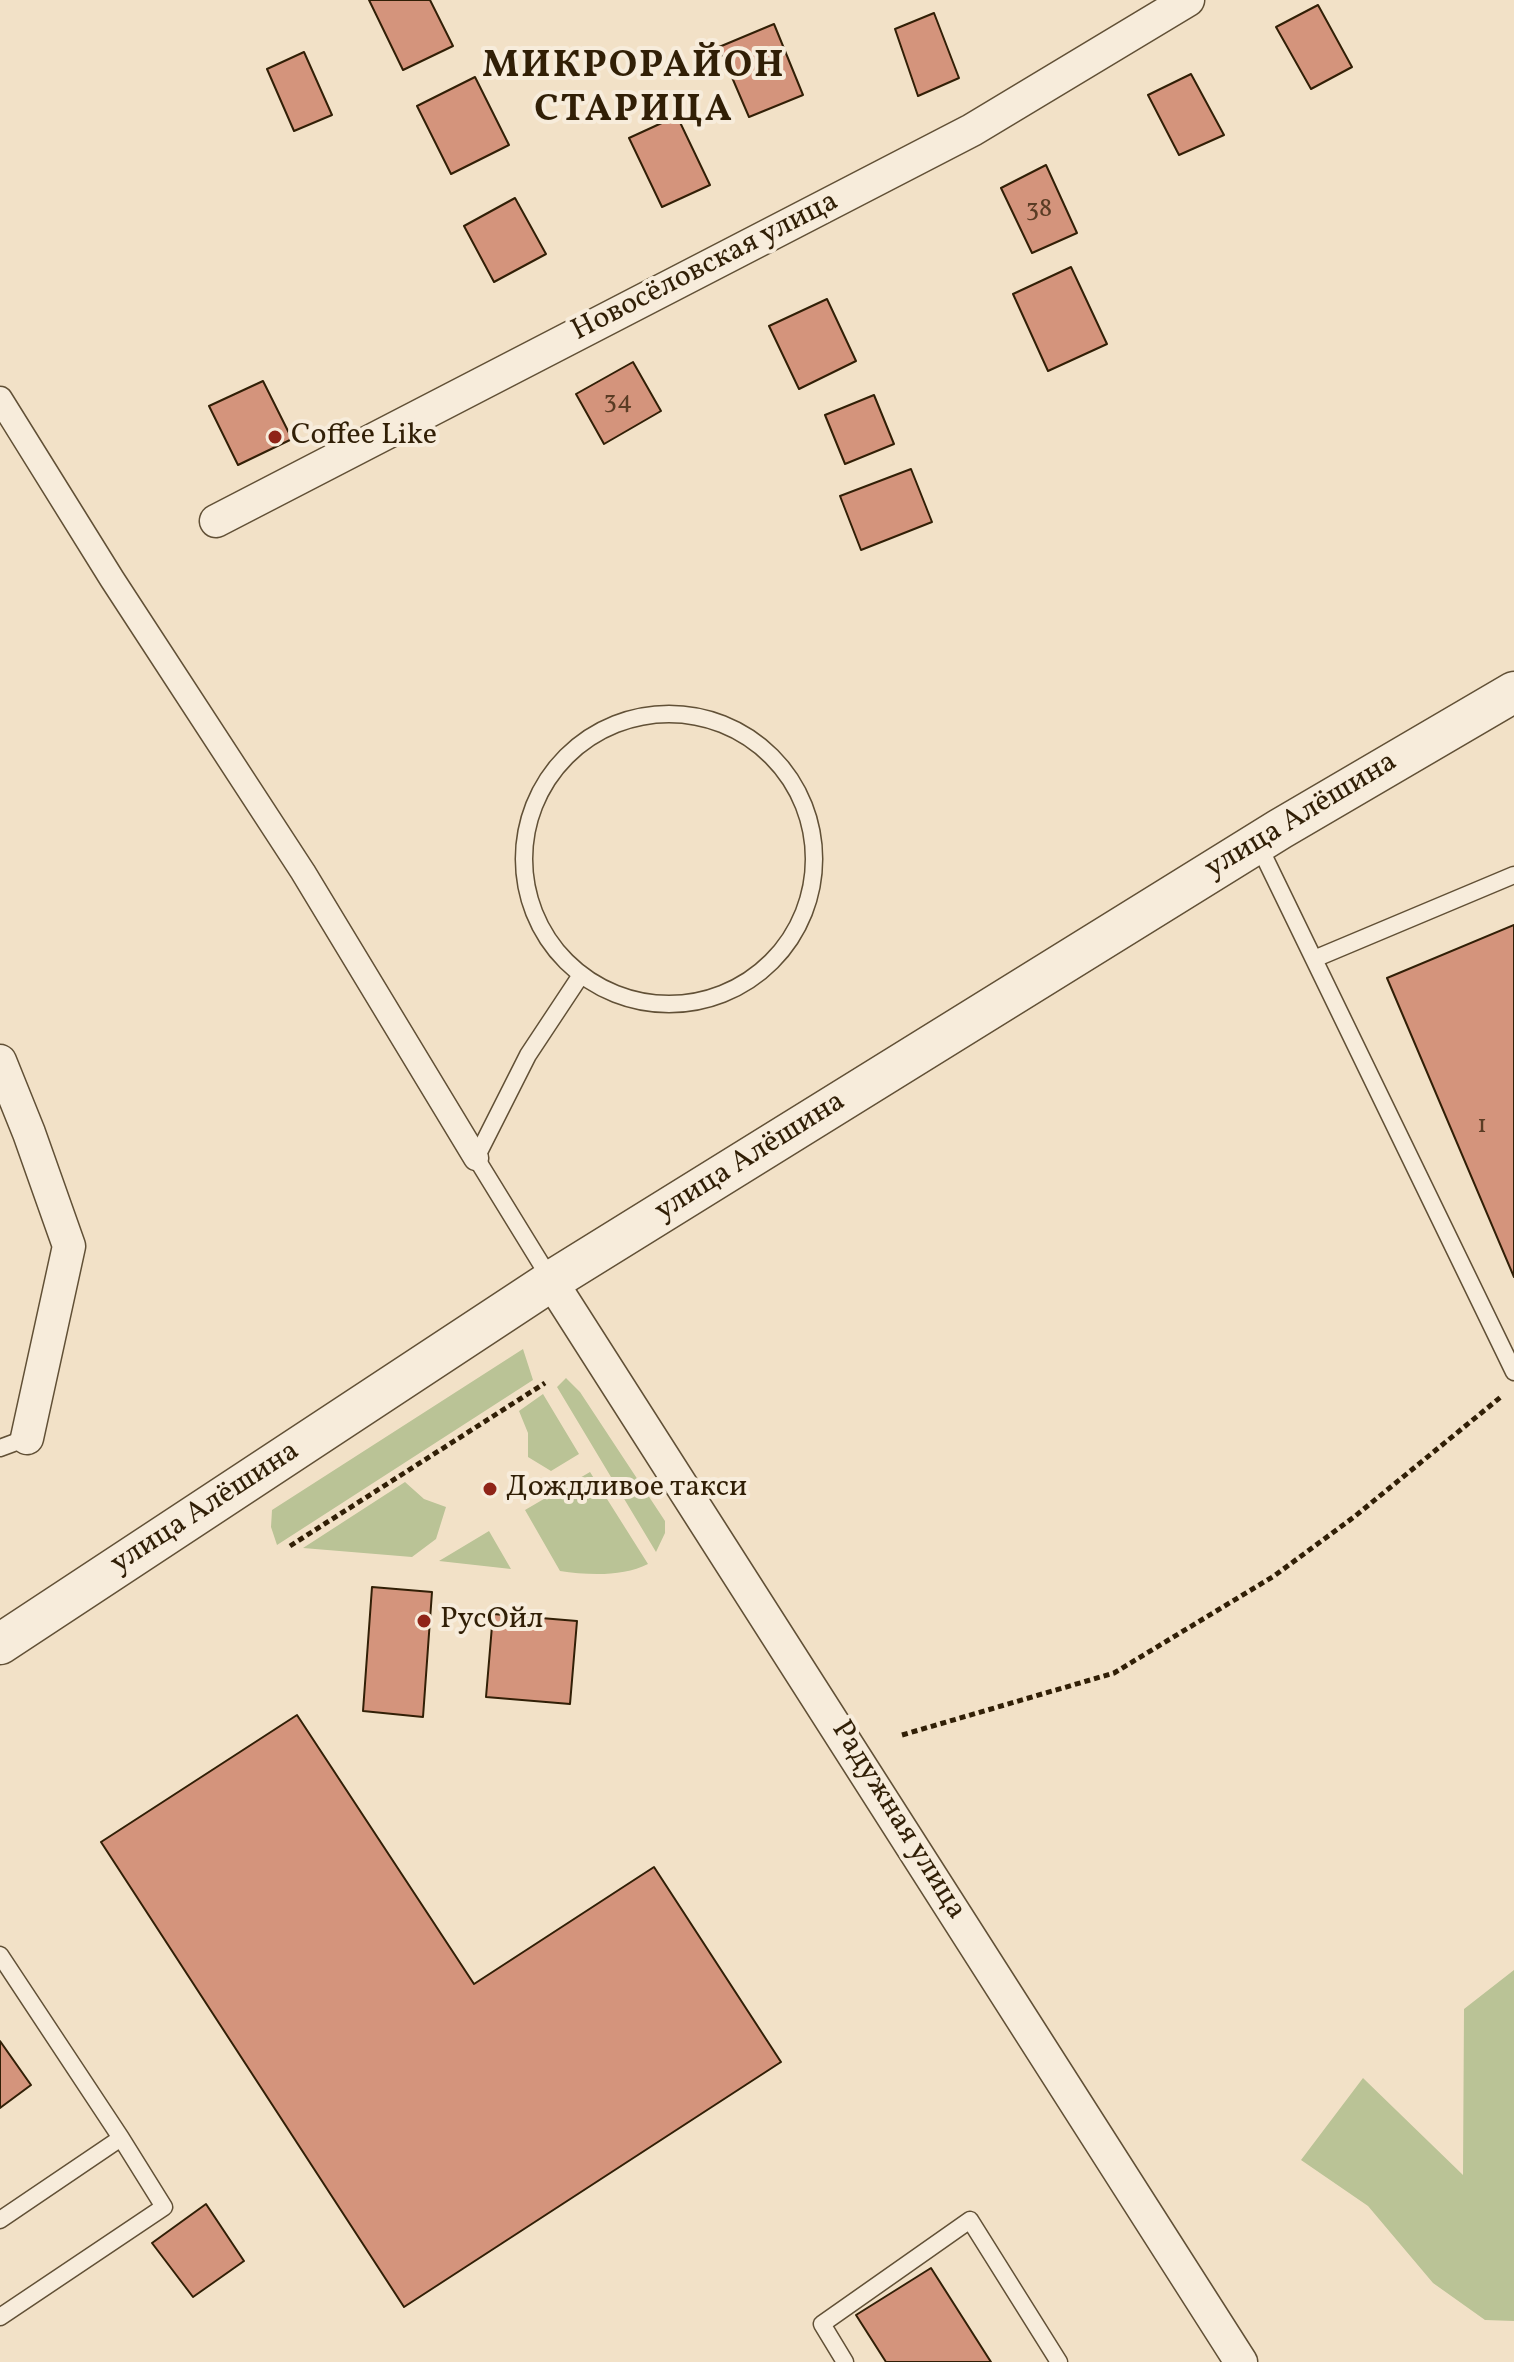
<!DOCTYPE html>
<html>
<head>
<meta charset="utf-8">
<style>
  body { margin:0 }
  canvas { display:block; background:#f2e1c7 }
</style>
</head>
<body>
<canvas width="1514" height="2362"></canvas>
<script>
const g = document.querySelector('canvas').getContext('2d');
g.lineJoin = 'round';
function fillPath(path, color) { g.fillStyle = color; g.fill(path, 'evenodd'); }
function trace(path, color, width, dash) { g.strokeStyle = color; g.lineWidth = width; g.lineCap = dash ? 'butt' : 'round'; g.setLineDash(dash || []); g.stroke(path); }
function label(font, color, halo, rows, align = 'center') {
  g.font = font + ' Vollkorn,serif'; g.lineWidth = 8; g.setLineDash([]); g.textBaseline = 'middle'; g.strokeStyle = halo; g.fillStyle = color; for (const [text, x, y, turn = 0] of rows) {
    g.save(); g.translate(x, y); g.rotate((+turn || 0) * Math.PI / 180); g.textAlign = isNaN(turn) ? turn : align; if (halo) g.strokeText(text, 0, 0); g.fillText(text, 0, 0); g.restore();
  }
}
fillPath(new Path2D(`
  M523,1349L533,1380L277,1545L271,1527L272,1510Z
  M566,1378L580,1392L665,1521V1533L656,1552L557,1387Z
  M543,1394L579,1454L551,1471L528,1457V1433L519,1411Z
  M590,1472L648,1564C623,1577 587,1575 560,1571L525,1510Z
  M405,1482L424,1499L446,1507L436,1539L412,1557L303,1548Z
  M489,1531L511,1569L439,1561Z
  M1514,1970V2321L1485,2320L1433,2283L1368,2206L1301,2160L1363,2078L1463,2175L1464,2009Z`), '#bac396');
const building = new Path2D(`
  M369,0H430L453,46L403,70Z
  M1318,5L1352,67L1311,89L1276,27Z
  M934,13L959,78L918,96L895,29Z
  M774,24L803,95L749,117L719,47Z
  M304,52L332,115L294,131L267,69Z
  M1191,74L1224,135L1179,155L1148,95Z
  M475,77L509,145L451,174L417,106Z
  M677,116L710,185L662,207L629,138Z
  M1046,165L1077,233L1032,253L1001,188Z
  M515,198L546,254L494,282L464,226Z
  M1071,267L1107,344L1048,371L1013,294Z
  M827,299L856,361L799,389L769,326Z
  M633,362L661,411L604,444L576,394Z
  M263,381L292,439L238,465L209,406Z
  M874,395L894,444L845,464L825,415Z
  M911,469L932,522L861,550L840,496Z
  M1514,925V1277L1387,978Z
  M372,1587L432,1592L423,1717L363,1711Z
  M493,1614L577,1621L570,1704L486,1697Z
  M297,1715L474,1984L654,1867L781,2062L404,2307L101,1842Z
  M0,2041L31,2085L0,2108Z
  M206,2204L244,2261L193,2297L152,2243Z
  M931,2268L991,2362H886L856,2315Z`);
fillPath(building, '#d4947c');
trace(building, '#311f06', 2);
const service = new Path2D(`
  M524 859a145 145 0 1 1 290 0a145 145 0 1 1-290 0Z
  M1258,844L1514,1372
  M1314,959L1514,875
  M551,1280L476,1158L528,1055L581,975
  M0,1448L27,1438
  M0,1955L121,2138L0,2220
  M0,2317L164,2207L121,2138
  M845,2362L822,2324L970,2220L1059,2362`);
const pedestrian = new Path2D(`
  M0,399L112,579L303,872L476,1158`);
const minor = new Path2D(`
  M216,521L972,130L1188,0
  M0,1061L29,1133L69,1246L27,1438
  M551,1281L1241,2362`);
const tertiary = new Path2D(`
  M0,1644L551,1281L1280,829L1514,692`);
trace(service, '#615036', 19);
trace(pedestrian, '#615036', 27);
trace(minor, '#615036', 35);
trace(tertiary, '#615036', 43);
trace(new Path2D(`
  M290,1546L545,1383
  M902,1735L1114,1673L1274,1576L1354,1517L1502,1396`), '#311f06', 5, [6, 4]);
trace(service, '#f7ecdb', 16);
trace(pedestrian, '#f7ecdb', 24);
trace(minor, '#f7ecdb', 32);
trace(tertiary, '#f7ecdb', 40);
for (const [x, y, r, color] of [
  [275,437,8,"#8f2418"],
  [490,1489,8,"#8f2418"],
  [424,1621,8,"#8f2418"]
]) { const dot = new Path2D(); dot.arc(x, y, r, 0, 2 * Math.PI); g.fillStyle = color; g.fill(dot); trace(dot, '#f7ecdb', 3); }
label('26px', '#5a3c24', null, [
  ["38",1039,211],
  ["34",618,403],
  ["1",1482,1127]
]);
label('30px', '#311f06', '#f7ecdb', [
  ["Новосёловская улица",706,268,-27],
  ["улица Алёшина",1302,817,-31],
  ["улица Алёшина",751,1158,-32],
  ["улица Алёшина",206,1509,-33],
  ["Радужная улица",897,1821,58]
]);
label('30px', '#311f06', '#f7ecdb', [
  ["Coffee Like",291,437],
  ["Дождливое такси",506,1489],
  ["РусОйл",440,1621]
], 'left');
g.letterSpacing = '2px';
label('bold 38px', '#311f06', '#f7ecdb', [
  ["МИКРОРАЙОН",634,69],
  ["СТАРИЦА",634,113]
]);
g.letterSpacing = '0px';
</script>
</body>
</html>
